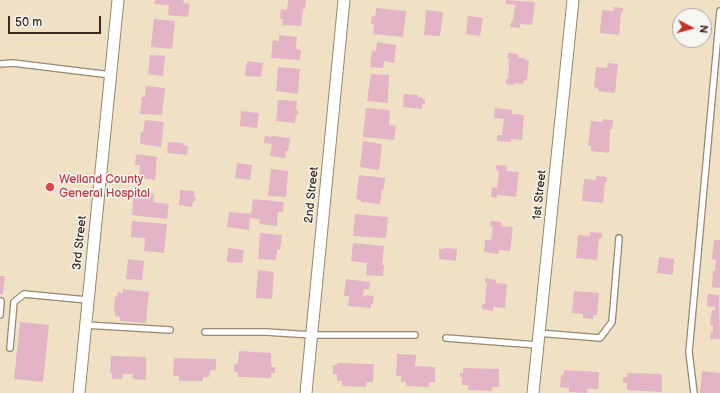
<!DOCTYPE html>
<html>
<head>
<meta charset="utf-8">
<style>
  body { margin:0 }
  #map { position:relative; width:720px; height:393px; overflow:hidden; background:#f0e1c5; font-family:"Balsamiq Sans",sans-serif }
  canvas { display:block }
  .north { position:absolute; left:672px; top:8px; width:40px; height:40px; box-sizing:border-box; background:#f6f6f2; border:1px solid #aba49d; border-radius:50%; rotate:96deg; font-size:11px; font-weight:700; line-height:16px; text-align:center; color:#3b2a1e }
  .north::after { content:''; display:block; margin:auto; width:14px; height:18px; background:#c8321e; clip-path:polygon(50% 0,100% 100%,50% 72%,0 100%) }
  .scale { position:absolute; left:8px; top:16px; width:93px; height:18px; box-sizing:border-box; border:2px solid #3b2a1e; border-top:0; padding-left:5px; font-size:12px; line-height:14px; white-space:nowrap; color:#3b2a1e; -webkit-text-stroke:3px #f6f6f2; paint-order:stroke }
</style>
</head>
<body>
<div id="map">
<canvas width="720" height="393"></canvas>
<div class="north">N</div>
<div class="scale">50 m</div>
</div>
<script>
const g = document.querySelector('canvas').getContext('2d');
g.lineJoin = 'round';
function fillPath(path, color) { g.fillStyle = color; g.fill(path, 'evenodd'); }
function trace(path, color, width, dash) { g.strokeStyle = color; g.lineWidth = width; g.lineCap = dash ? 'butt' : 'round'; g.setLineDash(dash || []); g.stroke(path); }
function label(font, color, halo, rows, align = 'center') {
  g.font = font + ' "Balsamiq Sans",sans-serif'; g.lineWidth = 3; g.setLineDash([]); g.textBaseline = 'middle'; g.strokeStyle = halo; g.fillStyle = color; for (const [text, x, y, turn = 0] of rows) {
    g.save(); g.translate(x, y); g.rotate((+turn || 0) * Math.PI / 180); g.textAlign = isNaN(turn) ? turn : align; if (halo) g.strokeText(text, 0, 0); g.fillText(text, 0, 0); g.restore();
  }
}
fillPath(new Path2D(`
  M155,0H184L183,3L190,4L188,17L168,15L169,5L154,4Z
  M288,0H306L305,9H303L301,26L282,25L283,19H280L281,9L287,10Z
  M506,0L535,2L532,25L520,24V28L510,27L511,22L513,21L515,5L506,4Z
  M614,7L623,8V13L621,12L619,35L600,33L602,10L613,11Z
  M376,8L406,11L403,37L373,34L374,24H371L372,16L375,17Z
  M426,10L443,12L440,36L424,35Z
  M468,16L483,18L480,36L466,34Z
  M154,19L175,21L172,49L151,47Z
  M279,35L297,37L296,49L301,50L300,60L271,58L273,40L279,41Z
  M377,42L396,45L394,63L384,61L383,68L370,67L372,50L376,51Z
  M508,53L518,54V58H525V60H529L527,81L524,80L523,84L514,83V85L506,84V79H508L509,58H507Z
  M150,55L165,56L163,76L148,74Z
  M247,61L263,63L261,77L245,76Z
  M608,63L618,64L615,93L598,91V88L594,87L596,67L607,68Z
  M278,67L300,69L298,94L276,91Z
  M371,74L389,75L388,103L367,101Z
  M146,86L165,88L162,115L140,114L142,97H145Z
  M404,94L418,95V97H422V99L425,100V104H422V109L403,107Z
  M278,100L297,101L296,110H298V115H296L295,123L276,121Z
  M366,108L390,110L389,125L396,126L394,140L363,137Z
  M495,108L512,110V114L524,115L522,140L511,139V142L497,141V135H502L504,119L494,118Z
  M241,111L259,113L257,128L240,126Z
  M603,119L613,120L612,129H610L609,153L591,151V146H588L591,121L602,122Z
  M145,120L164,122L161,147L140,144L141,132H143Z
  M265,136L271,137L272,136L290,138L288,151H286L285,158L270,156L272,144L264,143Z
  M363,141L382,144L379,170L360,167Z
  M168,142L183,143V145L188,146L187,155L167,153Z
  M138,154L157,157L155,180L139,178L140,165H135L136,155Z
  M237,163L252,165L250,180L235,178Z
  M496,165L507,166V171L519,172L516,197L497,195V198L491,197L492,187L497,188L499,171L496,170Z
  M271,169L288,171L286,197L268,196Z
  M359,175L385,178L384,189H382L380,204L361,202V200L356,199Z
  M596,176L607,177V182H605L603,203L582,201L584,179L596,180Z
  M180,190L194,191V197L196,198L195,201H193L192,207L179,205Z
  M134,191L154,194L153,202L169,204L167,219L132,215Z
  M253,199L284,202L283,212H278L277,226L259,224L260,219L250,218L249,230L227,227L229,212L251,214Z
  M355,214L388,217L386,238L353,236Z
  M132,221L167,224L164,253L144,251L145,238L131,237Z
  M491,221L501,222V226L513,227L510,251L499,250L498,254L484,252L485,240H491L493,227L490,226Z
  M590,232L602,233V238H599L597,260L576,258L578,235L590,236Z
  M260,233L282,235L280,250H277L276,260L258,259Z
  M714,240H720V288L712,287L713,271H715L716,260L712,259Z
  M353,243L384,246L382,265H384L383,276L366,275L367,263L351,261Z
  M228,248L244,250L242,263L227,262Z
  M445,248L457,249L456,261L439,259V249H444Z
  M659,257L674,259L673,275L657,273Z
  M128,259L144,261L142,280L126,279Z
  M258,270L274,272L272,299L256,298Z
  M0,276H5L3,294H0Z
  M485,278L496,280V283L507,284L505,308L493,307V311L482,309V304H485L487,283H485Z
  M346,279L370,282L369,290L364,289L363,296L366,297V295L374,296L373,304H371V308L348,306L349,296H344Z
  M123,289L149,292L146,323L120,321V317L115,316V312L114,311L115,296L117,297L118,292L123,293Z
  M574,291L599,293L597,315H594L593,319L583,318V314L572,313Z
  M708,294L719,295L720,339H710L711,332L713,333V326L710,325L712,310H715V307L707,306Z
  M20,322L49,325L43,382L14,379Z
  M239,351L271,353V363L272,367H275V373H271V378L238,377V372H234V364L237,365L238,362Z
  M397,354L416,355L415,366L435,367V382H429V387L406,386V382H401V376H396Z
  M111,356L146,357V380L133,379V374H123L122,379H112V373H110Z
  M174,358L216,359V370H210L209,377H203V381H179V376H173Z
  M337,363L374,364L373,382H366V387L342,386V381H337V374H333V365H337Z
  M463,368L499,369V387H492V391L468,390V385H462V377H460V373H463Z
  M564,370L599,372L598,389H587V393L569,392V388L560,387L561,375H563Z
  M702,371L720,373V393H700Z
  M627,373L662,374V392L627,390V383H623V377H627Z`), '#e3b3c6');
const lane = new Path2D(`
  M0,64L13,63L111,75
  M0,301H1L0,315
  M85,325L170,330
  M205,332H266L312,335H415
  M538,333L600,338L612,322L619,238
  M446,338L537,345
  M10,348L14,302L24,294L87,300
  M694,393L689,352L720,11`);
const street = new Path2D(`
  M79,393L118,0
  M306,393L344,0
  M533,393L573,0`);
trace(lane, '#968672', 8);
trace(street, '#968672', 13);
trace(lane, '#fff', 5.5);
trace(street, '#fff', 11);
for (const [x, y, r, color] of [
  [50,187,5,"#e0444e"]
]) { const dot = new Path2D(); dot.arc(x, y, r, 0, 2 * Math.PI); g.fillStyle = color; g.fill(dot); trace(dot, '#f6f6f2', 1.5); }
label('12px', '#be3a42', '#f6f6f2', [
  ["Welland County",59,180],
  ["General Hospital",59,194]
], 'left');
label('12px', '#3b2a1e', '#f6f6f2', [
  ["2nd Street",312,195,-84],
  ["1st Street",540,195,-84],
  ["3rd Street",80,243,-84]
]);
</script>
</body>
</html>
